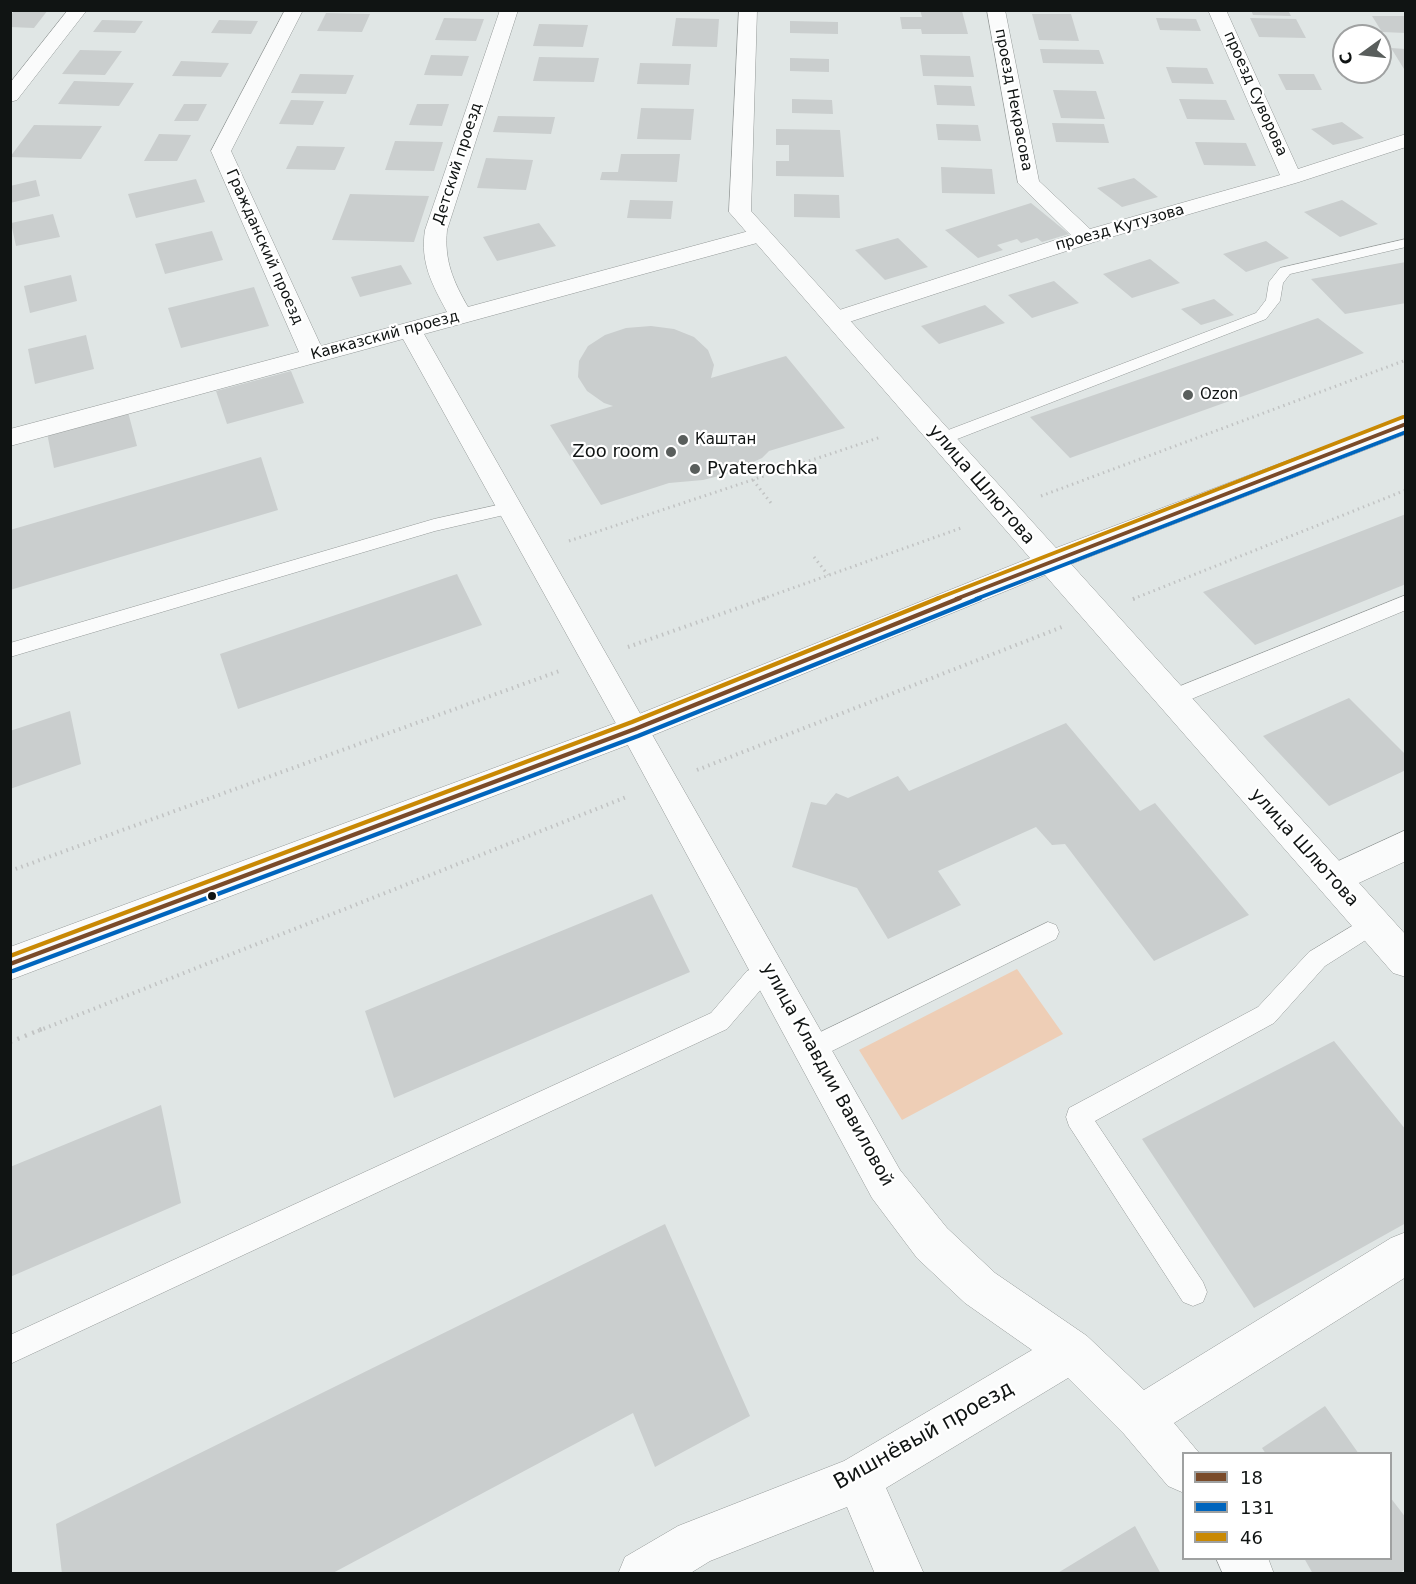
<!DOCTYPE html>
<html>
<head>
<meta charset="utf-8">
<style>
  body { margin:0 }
  #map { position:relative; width:1416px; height:1584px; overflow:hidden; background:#e0e6e5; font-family:"DejaVu Sans",sans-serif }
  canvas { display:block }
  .frame { position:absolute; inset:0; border:12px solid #101413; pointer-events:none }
  .legend { position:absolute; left:1182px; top:1452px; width:210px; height:108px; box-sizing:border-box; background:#fff; border:2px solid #9fa1a1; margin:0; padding:8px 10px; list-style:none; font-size:18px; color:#101413 }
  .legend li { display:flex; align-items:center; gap:12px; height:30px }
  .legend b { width:30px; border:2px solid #9fa1a1 }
  .north { position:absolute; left:1332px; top:24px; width:60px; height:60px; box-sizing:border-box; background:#fff; border:2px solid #9fa1a1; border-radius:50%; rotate:255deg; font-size:16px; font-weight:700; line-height:24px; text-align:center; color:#101413 }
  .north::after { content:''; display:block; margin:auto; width:21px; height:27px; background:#595e5c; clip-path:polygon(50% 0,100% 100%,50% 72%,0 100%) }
</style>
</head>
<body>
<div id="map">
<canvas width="1416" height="1584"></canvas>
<div class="frame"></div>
<ul class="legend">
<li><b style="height:8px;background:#7a4b2a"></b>18</li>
<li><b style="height:8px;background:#0065bd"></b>131</li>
<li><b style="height:8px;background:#c98904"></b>46</li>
</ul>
<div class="north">С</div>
</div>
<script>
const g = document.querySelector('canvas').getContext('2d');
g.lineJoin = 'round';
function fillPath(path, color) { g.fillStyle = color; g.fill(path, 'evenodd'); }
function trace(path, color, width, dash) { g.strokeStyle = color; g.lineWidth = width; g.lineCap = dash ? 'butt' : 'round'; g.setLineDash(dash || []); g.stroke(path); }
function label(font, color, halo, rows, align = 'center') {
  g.font = font + ' "DejaVu Sans",sans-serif'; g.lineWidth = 4.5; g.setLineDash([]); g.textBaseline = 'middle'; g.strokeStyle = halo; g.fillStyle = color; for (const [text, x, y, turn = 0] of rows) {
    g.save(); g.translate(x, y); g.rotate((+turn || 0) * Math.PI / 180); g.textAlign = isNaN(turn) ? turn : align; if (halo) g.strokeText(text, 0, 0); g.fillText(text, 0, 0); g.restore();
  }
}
fillPath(new Path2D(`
  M1017,969L1063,1034L902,1120L859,1050Z`), '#eeceb6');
fillPath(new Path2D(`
  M15,10H48L34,28L10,27V16Z
  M920,10L962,11L968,34H922L921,29H902L900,17H922Z
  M1251,10H1288L1291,16L1253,15Z
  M326,13L370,14L362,32L317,31Z
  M1032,14H1071L1079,41L1039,40Z
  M1372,16H1406V33L1382,32Z
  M444,18L484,19L476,41L435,40Z
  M676,18L719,19L717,47L672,46Z
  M1156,18L1196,19L1201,31L1160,30Z
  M1250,18L1296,19L1306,38L1259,37Z
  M102,20L143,21L135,33L93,32Z
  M219,20L258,21L251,34L211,33Z
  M790,21L838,22V34L790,33Z
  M539,24L588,25L583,47L533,46Z
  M1391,48L1406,49V69H1404Z
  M1040,49L1099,50L1104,64L1043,63Z
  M80,50L122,51L105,75L62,74Z
  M431,55L469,56L462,76L424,75Z
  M920,55L970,56L974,77L923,76Z
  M539,57L599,58L594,82L533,81Z
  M790,58L829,59V72L790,71Z
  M181,61L229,63L221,77L172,76Z
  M640,63L691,64L689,85L637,84Z
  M1166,67L1207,68L1214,84L1172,83Z
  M300,74L354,75L346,94L291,93Z
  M1278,74H1314L1322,90H1286Z
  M74,81L134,83L119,106L58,104Z
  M934,85L971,86L975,106L937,105Z
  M1053,90L1096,91L1105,119L1061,118Z
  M792,99L832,100L833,114L792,113Z
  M1179,99L1226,100L1235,120L1187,119Z
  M291,100L324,101L313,125L279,124Z
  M184,104H207L198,121H174Z
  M417,104H449L442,126L409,125Z
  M641,108L694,109L691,140L637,139Z
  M498,116L555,117L551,134L493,132Z
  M1342,122L1364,138L1333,145L1311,129Z
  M1052,123L1104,124L1109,143L1056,142Z
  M936,124L978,125L981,141L938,140Z
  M34,125L102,126L81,159L10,157Z
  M776,129L840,130L844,177L776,176V161H789V145H776Z
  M159,134L191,135L177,161H144Z
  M395,141L443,142L434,171L385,170Z
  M1195,142L1246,143L1256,166L1204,165Z
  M297,146L345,147L335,170L286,169Z
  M621,154H680L677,182L600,180L602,172H618Z
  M486,158L533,160L526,190L477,188Z
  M941,167L992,169L995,194L942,193Z
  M1134,178L1158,197L1122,207L1097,188Z
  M196,179L205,202L136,218L128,194Z
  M36,180L40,196L10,203V186Z
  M350,194L429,196L414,242L332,240Z
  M794,194L839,195L840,218L794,217Z
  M630,200L673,201L671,219L627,218Z
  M1342,200L1378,224L1340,237L1304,212Z
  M1031,203L1069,234L1042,242L1037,238L1021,243L1017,239L997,245L1003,250L978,258L945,230Z
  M53,214L60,237L16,246L11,223Z
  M539,223L556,246L497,261L483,237Z
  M212,231L223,260L165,274L155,244Z
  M898,238L928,267L885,280L855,250Z
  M1266,241L1289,258L1246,272L1223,254Z
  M1150,259L1180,283L1132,298L1103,274Z
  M1406,262V303L1345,314L1311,279Z
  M401,265L412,284L360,297L351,277Z
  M71,275L77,301L30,313L24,286Z
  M1054,281L1079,303L1032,318L1008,295Z
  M254,287L269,326L181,348L168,308Z
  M1214,299L1234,315L1201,325L1181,309Z
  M985,305L1005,323L939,344L921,326Z
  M1318,318L1364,353L1070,458L1030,417Z
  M651,326L674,329L694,337L708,350L714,365L711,378L786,356L845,428L769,451L762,458L727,474L703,480L669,483L601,505L550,425L613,406L604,403L587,391L578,377L579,361L588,346L605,335L626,328Z
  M86,335L94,369L35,384L28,349Z
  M291,371L304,403L227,424L216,391Z
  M128,412L137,446L54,468L47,433Z
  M261,457L278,510L10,590V530Z
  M1406,514V584L1255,645L1203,592Z
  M457,574L482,625L238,709L220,654Z
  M1349,698L1406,755V770L1329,806L1263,736Z
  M70,711L81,764L10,789V731Z
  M1066,723L1140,811L1155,803L1249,915L1154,961L1065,844L1052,845L1036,827L938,871L961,905L888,939L857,888L792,867L811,802L826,805L836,793L848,798L898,776L909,791Z
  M652,894L690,972L394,1098L365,1011Z
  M1334,1041L1406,1130V1223L1254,1308L1142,1139Z
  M161,1105L181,1203L10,1277V1167Z
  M665,1224L750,1416L655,1467L633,1413L331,1574H62L56,1524Z
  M1325,1406L1359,1454H1266L1262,1448Z
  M1390,1497L1406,1518V1568L1399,1574H1313L1304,1558H1390Z
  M1135,1526L1161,1574H1056Z`), '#cacece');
const lane = new Path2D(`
  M1406,239V247L1290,274L1283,283L1280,301L1266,319L947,443H935L933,439L935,435L1256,313L1266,300L1269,282L1280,268Z
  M511,502L517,504L520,508L517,512L435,531L10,657V643L434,519Z
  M1406,595V610L1177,705L1170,707L1163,705L1160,699L1163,693Z
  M1372,914L1380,917L1383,924L1380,931L1325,966L1274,1023L1095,1121L1203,1282L1207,1292L1203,1302L1193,1306L1183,1302L1069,1126L1066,1117L1069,1108L1258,1007L1309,952Z
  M1048,922L1056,925L1059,932L1056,939L820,1057L811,1061L802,1057L799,1049L802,1041Z
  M769,962L777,965L781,973L777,981L763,987L727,1029L10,1364V1335L711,1013L747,971Z`);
const street = new Path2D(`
  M68,10H87L17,100L10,102V83Z
  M285,10H303L231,151L321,346L447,312C432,284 420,263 425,230L500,10H518L447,230C444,260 453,281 468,307L760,228L768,230L771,235L768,240L424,334L900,1170L947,1228L995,1273L1087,1336L1144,1390L1391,1238L1406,1232V1277L1174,1423L1200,1454H1184V1493L1168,1486L1124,1434L1068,1378L886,1488L924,1574H875L847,1507L710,1561L689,1574H618L625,1557L678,1526L844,1461L1032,1350L965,1303L917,1258L872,1198L624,738L403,339L10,446V429L299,352L211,151Z
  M987,10H1005L1039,181L1090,229L1280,175L1208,10H1226L1298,169L1406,134V147L1299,182L1094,242L843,324L835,326L827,324L823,319L827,314L1071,235L1018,183Z
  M1406,830V861L1333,895L1321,891L1316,880L1321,869Z
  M1216,1558H1268L1274,1574H1223Z`);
const secondary = new Path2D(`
  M739,10H757L751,211L1056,548L1406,416V434L1071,564L1406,935V977L1393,973L1045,575L646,738L10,980V947L624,720L1030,558L729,212Z`);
trace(lane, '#959a99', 1);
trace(street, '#959a99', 1);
trace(secondary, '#959a99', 1);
trace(new Path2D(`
  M753,480L771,503
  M1041,496L1406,360
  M569,541L881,437
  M814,557L828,575
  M762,599L961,528
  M1133,599L1406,490`), '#c1c3c3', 3, [1.5, 4]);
trace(new Path2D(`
  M1133,599L1136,598
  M628,647L766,598
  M697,770L1062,627
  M10,871L562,670
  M38,1031L629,796`), '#c1c3c3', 4, [1.5, 4.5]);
trace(new Path2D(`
  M10,1042L42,1029`), '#c1c3c3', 4.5, [2, 6]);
fillPath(lane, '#fafbfb');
fillPath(street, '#fafbfb');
fillPath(secondary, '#fafbfb');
trace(new Path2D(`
  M956,599L1406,424`), '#7a4b2a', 4);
trace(new Path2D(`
  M10,964L635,729L960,598`), '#7a4b2a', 4.5);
trace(new Path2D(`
  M976,599L1406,432`), '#0065bd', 4);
trace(new Path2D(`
  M13,971L638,736L980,598`), '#0065bd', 4.5);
trace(new Path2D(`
  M936,599L1403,417`), '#c98904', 4);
trace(new Path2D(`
  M10,956L632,722L939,598`), '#c98904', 4.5);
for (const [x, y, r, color] of [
  [1188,395,6,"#595e5c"],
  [683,440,6,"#595e5c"],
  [671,452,6,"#595e5c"],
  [695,469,6,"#595e5c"],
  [212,896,5,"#101413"]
]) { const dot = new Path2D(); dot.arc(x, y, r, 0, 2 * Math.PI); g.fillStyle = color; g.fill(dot); trace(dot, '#fff', 2); }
label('15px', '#101413', '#fff', [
  ["проезд Суворова",1255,94,66],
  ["проезд Некрасова",1013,100,79],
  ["Детский проезд",458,164,-72],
  ["проезд Кутузова",1120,228,-16],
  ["Гражданский проезд",264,247,66],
  ["Кавказский проезд",385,336,-15]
]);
label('15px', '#101413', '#fff', [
  ["Ozon",1200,395],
  ["Каштан",695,440]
], 'left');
label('18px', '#101413', '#fff', [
  ["Zoo room",659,452],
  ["Pyaterochka",707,469,"left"]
], 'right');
label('18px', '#101413', '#fff', [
  ["улица Шлютова",981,485,49],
  ["улица Шлютова",1304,848,48],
  ["улица Клавдии Вавиловой",827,1075,61]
]);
label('21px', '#101413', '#fff', [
  ["Вишнёвый проезд",924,1436,-29]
]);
</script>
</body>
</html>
